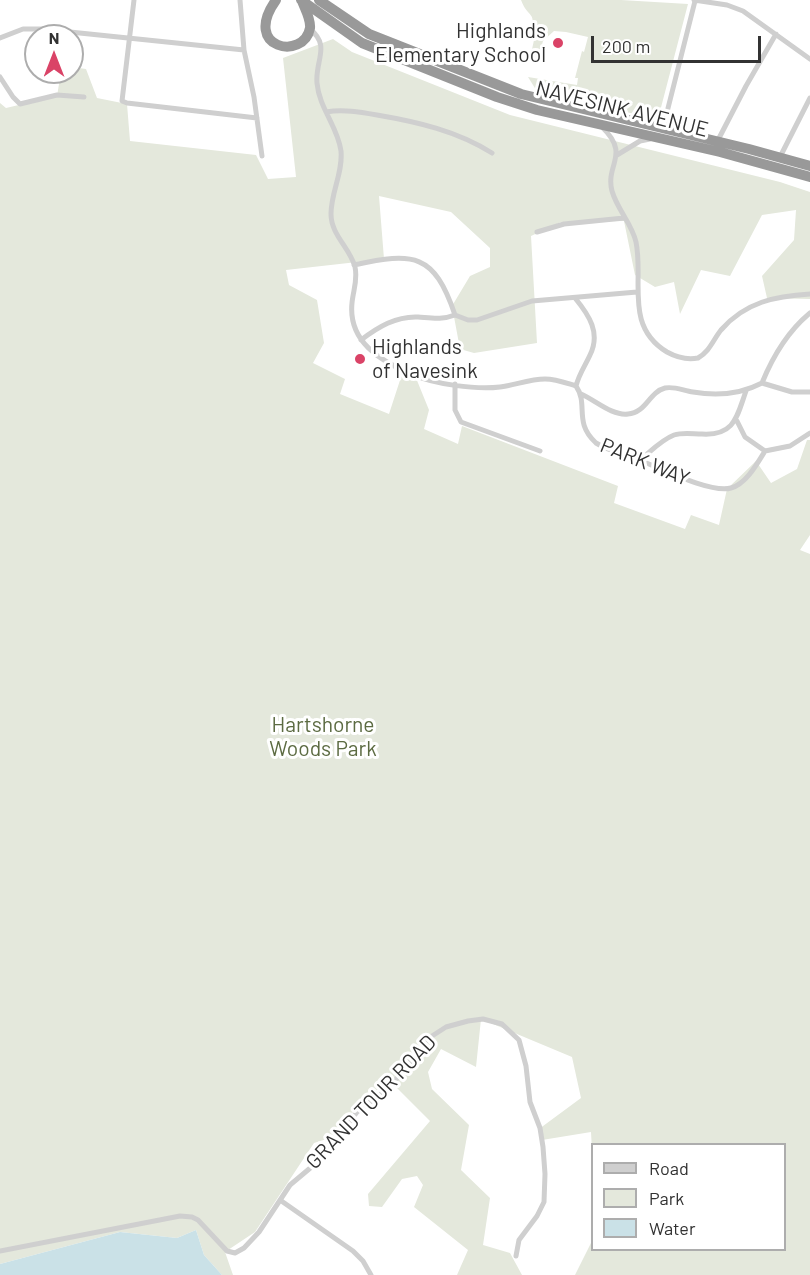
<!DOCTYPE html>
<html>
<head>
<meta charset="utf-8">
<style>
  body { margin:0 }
  #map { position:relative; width:810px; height:1275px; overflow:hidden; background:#fff; font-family:Barlow,sans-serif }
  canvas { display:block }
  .legend { position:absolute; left:591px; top:1143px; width:195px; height:108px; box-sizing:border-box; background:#fff; border:2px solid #adadad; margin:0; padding:8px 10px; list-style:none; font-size:18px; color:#323232 }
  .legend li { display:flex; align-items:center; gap:12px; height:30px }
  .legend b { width:30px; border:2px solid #adadad }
  .north { position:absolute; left:24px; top:24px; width:60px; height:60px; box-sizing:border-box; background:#fff; border:2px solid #adadad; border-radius:50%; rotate:0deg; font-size:16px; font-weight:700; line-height:24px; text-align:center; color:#323232 }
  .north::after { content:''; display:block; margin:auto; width:21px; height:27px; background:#da4367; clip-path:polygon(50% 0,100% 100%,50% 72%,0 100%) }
  .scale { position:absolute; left:591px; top:36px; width:170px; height:27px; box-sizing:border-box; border:3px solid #323232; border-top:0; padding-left:8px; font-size:18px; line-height:21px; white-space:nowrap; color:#323232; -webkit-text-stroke:4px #fff; paint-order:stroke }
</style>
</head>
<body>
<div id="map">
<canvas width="810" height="1275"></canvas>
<ul class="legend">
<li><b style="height:8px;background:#cfcfcf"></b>Road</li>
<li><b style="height:16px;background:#e4e8dc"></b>Park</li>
<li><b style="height:16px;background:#cae1e7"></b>Water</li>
</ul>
<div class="north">N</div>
<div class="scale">200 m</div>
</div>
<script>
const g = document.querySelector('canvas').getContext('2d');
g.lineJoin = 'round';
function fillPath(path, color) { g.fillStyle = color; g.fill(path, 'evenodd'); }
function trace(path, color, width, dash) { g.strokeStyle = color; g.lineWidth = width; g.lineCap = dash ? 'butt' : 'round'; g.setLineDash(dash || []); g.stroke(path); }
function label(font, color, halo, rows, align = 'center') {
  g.font = font + ' Barlow,sans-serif'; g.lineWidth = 6; g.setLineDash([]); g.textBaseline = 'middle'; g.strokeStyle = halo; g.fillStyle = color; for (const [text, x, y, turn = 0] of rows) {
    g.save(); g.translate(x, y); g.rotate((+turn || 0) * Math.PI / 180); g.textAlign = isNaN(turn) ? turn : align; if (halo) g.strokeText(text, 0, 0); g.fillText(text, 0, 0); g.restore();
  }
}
fillPath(new Path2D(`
  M521,0H621L688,4L658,119L538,93L528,77L577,85L578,78H575L582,51L584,52L588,37L566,32L554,31L543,41L539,55L531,54L534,40L530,38C537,8 529,21 521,0Z
  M333,39L352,52L510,115L780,182L810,192V299L767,298L762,276L794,240L796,210L762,215L730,276L701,270L680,314L674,282L655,287L635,275L624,221L561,222L531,236L537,343L474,353L460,349L452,306L470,276L490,267V248L451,212L379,196L384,259L286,270L289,285L317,300L324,343L313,363L345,379L340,394L389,414L402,374L416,378L429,410L424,429L458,444L462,426L618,486L614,503L685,529L691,515L719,525L727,489L756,461L771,483L797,469L807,440H810V535L800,550L810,554V1275H575L592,1241V1250H784V1144H592V1151L591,1132L542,1140L539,1129L581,1098L572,1057L481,1019L476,1067L441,1049L428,1072L432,1089L469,1125L461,1170L490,1198L483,1245L510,1253L522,1275H457L468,1250L414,1207L423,1185L417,1176L402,1179L382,1207L369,1206L368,1194L430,1121L390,1081L360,1102L336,1136L314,1143L255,1232L225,1252L233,1275H222L204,1255L196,1230L177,1238L120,1232L0,1264V103L6,108L57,96L61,72H72V67L86,69L97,98L127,104L130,141L256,155L268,179L296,177L283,58Z`), '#e4e8dc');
fillPath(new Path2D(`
  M196,1230L204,1255L222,1275H0V1264L120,1232L177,1238Z`), '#cae1e7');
trace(new Path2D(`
  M134,0L122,101L127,103L257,118
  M240,0L244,50L254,97L262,156
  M694,0L727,5L743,11L810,59
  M310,29C331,46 315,60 317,83C319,108 338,127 341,151C343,173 331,192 331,214C331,235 350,248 355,267C358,280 353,291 352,303C348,341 380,361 411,374C433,384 476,390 500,387C515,385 530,379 545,379C556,379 566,383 576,386
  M0,38L23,29H41L244,50
  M0,77L13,97L20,104L57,95L84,97
  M326,112C343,109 360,112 377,115C418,122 457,131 492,153
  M602,127C631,155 605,164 612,191C617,209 632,224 636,242C644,281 624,326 667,352C676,357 687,360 698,358C710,351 713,340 721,330C745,302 776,296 810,294
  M663,128L695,1
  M717,142L746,86L776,34
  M617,155L640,141L650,139
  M780,157L810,98
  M537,232L564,224L624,218
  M354,265C414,252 434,253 455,315L468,320H477L532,301L637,292
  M575,298C589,315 601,333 590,355C585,366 579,374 576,386C589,405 573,422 596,443C609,451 624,454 639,460C658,467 711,494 731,488C746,484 757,464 765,451
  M361,340C378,327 396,316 418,317C432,318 442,320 455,315
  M762,383C773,356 787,332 810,313
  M762,383L792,392H810
  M455,384V410L461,422L540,451
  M581,394C595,400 612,416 628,414C646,413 649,392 665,388C675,386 684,391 693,392C716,396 741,394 762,383
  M737,421L745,437L765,451L790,446L810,433
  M640,460C650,452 661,440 674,435C683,432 693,434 702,434C735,436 737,416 746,391
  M280,1200L353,1251L363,1261L371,1275
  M0,1251L180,1216L192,1217L198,1220L227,1251L235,1253L244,1248L259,1232L290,1185L321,1159L357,1112L390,1087L429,1038L446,1027L468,1021L483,1019L502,1024L519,1040L526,1066L530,1102L540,1128L543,1147L545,1174L544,1202L537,1216L519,1240L516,1256`), '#cfcfcf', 5);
trace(new Path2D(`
  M276,0C241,49 304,61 310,28C311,19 305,9 302,1
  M301,0L362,43L497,97L537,110L720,152L810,177
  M319,0L369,34L521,94L749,149L810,166`), '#999', 10);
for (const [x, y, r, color] of [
  [558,43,6,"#da4367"],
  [360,359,6,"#da4367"]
]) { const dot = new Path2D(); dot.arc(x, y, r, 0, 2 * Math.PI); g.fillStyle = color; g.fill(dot); trace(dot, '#fff', 2); }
label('21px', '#323232', '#fff', [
  ["Highlands",546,31],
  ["Elementary School",546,55],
  ["Highlands",372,347,"left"],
  ["of Navesink",372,371,"left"]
], 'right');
label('21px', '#323232', '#fff', [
  ["NAVESINK AVENUE",622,109,14],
  ["PARK WAY",645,462,22],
  ["GRAND TOUR ROAD",371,1102,-46]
]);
label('21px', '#5c6b42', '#fff', [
  ["Hartshorne",323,725],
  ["Woods Park",323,749]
]);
</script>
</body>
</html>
